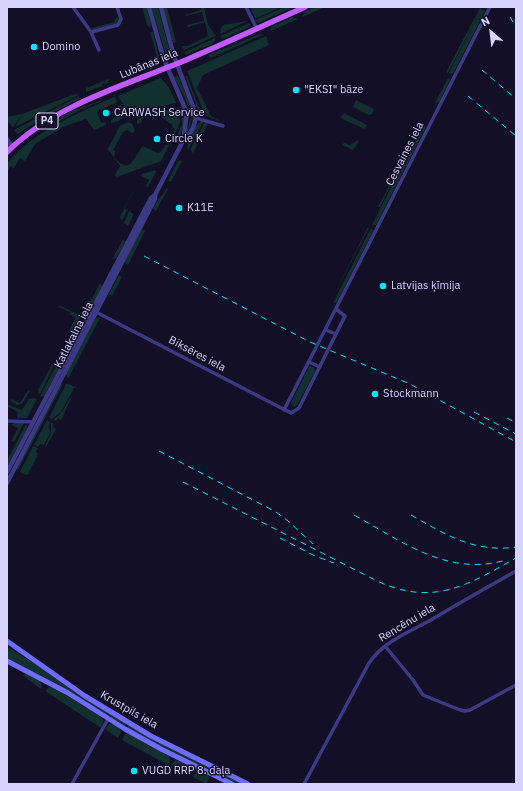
<!DOCTYPE html>
<html>
<head>
<meta charset="utf-8">
<style>
  body { margin:0 }
  #map { position:relative; width:523px; height:791px; overflow:hidden; background:#130f26; font-family:"IBM Plex Sans",sans-serif }
  canvas { display:block }
  .frame { position:absolute; inset:0; border:8px solid #d9d4ff; pointer-events:none }
  .north { position:absolute; left:471px; top:12px; width:40px; height:40px; -webkit-text-stroke:3px #130f26; paint-order:stroke; rotate:332deg; font-size:11px; font-weight:700; line-height:16px; text-align:center; color:#d9d4ff }
  .north::after { content:''; display:block; margin:auto; width:14px; height:18px; background:#d9d4ff; clip-path:polygon(50% 0,100% 100%,50% 72%,0 100%) }
</style>
</head>
<body>
<div id="map">
<canvas width="523" height="791"></canvas>
<div class="frame"></div>
<div class="north">N</div>
</div>
<script>
const g = document.querySelector('canvas').getContext('2d');
g.lineJoin = 'round';
function fillPath(path, color) { g.fillStyle = color; g.fill(path, 'evenodd'); }
function trace(path, color, width, dash) { g.strokeStyle = color; g.lineWidth = width; g.lineCap = dash ? 'butt' : 'round'; g.setLineDash(dash || []); g.stroke(path); }
function label(font, color, halo, rows, align = 'center') {
  g.font = font + ' "IBM Plex Sans",sans-serif'; g.lineWidth = 3; g.setLineDash([]); g.textBaseline = 'middle'; g.strokeStyle = halo; g.fillStyle = color; for (const [text, x, y, turn = 0] of rows) {
    g.save(); g.translate(x, y); g.rotate((+turn || 0) * Math.PI / 180); g.textAlign = isNaN(turn) ? turn : align; if (halo) g.strokeText(text, 0, 0); g.fillText(text, 0, 0); g.restore();
  }
}
fillPath(new Path2D(`
  M142,7H146L147,9L151,23L150,28L147,25Z
  M151,7H158L170,53L166,54Z
  M163,7H167L176,42L173,43Z
  M201,7H204L208,25L216,36L184,50L181,46H187L208,36L205,22L188,27L187,25L204,21L202,12L185,16V15L201,10Z
  M250,7H281L257,18H255Z
  M285,7H294L260,22L258,23L255,20Z
  M316,7H325L302,17C303,11 311,9 316,7Z
  M480,8L481,9L448,73L446,72Z
  M481,9L485,11L454,72L452,74L449,73Z
  M292,17L298,19L270,31L271,27Z
  M118,18L119,20L116,24L93,30L91,28L115,22L114,19Z
  M248,21L220,34L221,28L223,25Z
  M249,23L250,25L249,27L222,39L221,38L220,36Z
  M150,32H153L159,57H157Z
  M260,34H264L211,58L208,55Z
  M266,36L269,45L203,75L197,88L211,116L223,123L205,115L187,71Z
  M215,38V41L212,44L185,55V52Z
  M155,64V67L152,69L131,74H129Z
  M178,76C185,94 200,118 185,136C186,131 189,126 190,120C191,106 181,90 174,77Z
  M185,76H187L202,115L199,112Z
  M161,78L170,89L176,103L153,108L131,116L118,96Z
  M448,78L450,80L439,102L435,103Z
  M109,79L108,83L102,84V86L86,92V88Z
  M75,94H78L77,96L15,127L22,114Z
  M79,96V99L42,118L18,134L14,130Z
  M112,96L76,112L53,125L52,124L57,119L72,111Z
  M114,97L117,100L116,103L97,111L101,123L106,122V125L94,130L86,119L63,127L35,144L25,161L20,158L14,168L10,166L7,173V163C12,158 17,153 22,148C49,125 82,111 114,97Z
  M356,100L374,109L372,114L369,115L353,107Z
  M119,105L121,106L125,113C124,120 117,122 111,123V120L117,117L119,115L118,106Z
  M180,107L183,108C187,120 182,132 177,143L174,142L182,124Z
  M178,108L180,122L172,141L169,138V135H172L175,129L173,128L172,125C158,115 159,112 141,119L142,122L138,124L137,123V119L153,113Z
  M344,113L367,125L365,129L344,120L341,117Z
  M21,114V116L13,127L7,121V117Z
  M128,122L132,124L135,130L134,132L132,133L127,130L123,132L113,150L115,151L114,157C131,177 133,157 143,146L158,153L161,152L165,145L170,144L161,161L117,177L115,175L120,166L107,148L109,147L120,126Z
  M200,122H203L188,150C185,142 194,126 200,122Z
  M205,122L208,124L193,153L191,151V148Z
  M422,122L380,207H378Z
  M423,124H425V129L376,225H372Z
  M358,140L359,141L353,150L342,145L344,143L350,145Z
  M180,160L182,161L171,182L168,181L178,161Z
  M155,170L156,172L148,187L146,186L149,180L141,176L124,208L127,210L122,221L120,217L142,174Z
  M167,188L168,189L156,211L154,210L153,207Z
  M129,211L134,214L128,226L124,223Z
  M368,227L369,228L330,303Z
  M371,228L373,231L337,302L333,303Z
  M142,229L145,231L128,265L126,264L125,261Z
  M123,239L125,242L116,258L112,259Z
  M119,275L122,277L112,296L109,294Z
  M100,283L102,286L90,309L85,312Z
  M59,305L81,316L73,331L71,330L70,328L76,318L69,314L70,312L58,307Z
  M82,318L69,348L65,349Z
  M97,318H100L68,379L66,373L95,319Z
  M63,353L65,357L44,396L42,397L40,396Z
  M53,363H55L40,394L38,393V390Z
  M311,366L314,367L315,372L297,405L293,407L291,403L309,367Z
  M63,384L18,470L17,468L59,385Z
  M66,384H69L77,388H74L61,412L52,419L49,418Z
  M28,390L30,391L22,404L17,405L10,401L11,399L20,403Z
  M34,398L37,399L27,418H17L18,412L7,406V404L22,410L29,399Z
  M70,398L71,399L61,420L58,418L56,421L53,420L62,412Z
  M47,420L50,422L49,428L50,433L44,445L40,444L38,447L34,445Z
  M51,422L54,424L53,427L56,429L46,447L45,446L51,433Z
  M14,423H24L14,442L11,441L18,428L11,425Z
  M26,424L27,427V429L7,467V460Z
  M33,446L38,448L36,452L38,454L28,474L26,475L20,472Z
  M7,647L39,666L95,705L126,723V725L124,726L7,659Z
  M26,674L40,681L42,686L41,689L22,675Z
  M49,687L59,691L100,716L104,721L101,728L45,691Z
  M109,724C113,723 120,727 121,732L118,738L105,729Z
  M129,725L243,784H236L152,742L127,728Z
  M128,733L149,746L169,756C171,759 170,763 168,765L122,740L125,734Z
  M177,760L191,767L192,771L190,776L171,766L174,761Z
  M199,770L208,775L209,779L206,784L193,777L196,771Z`), '#12302f');
trace(new Path2D(`
  M73,7L91,32L99,50
  M246,7L257,29
  M91,32L118,25L121,19L117,7
  M196,118L223,126
  M94,311L291,413L299,408L345,316L336,309
  M326,330L336,334
  M309,362L320,367
  M284,410L490,7
  M7,421L33,422
  M385,646L413,680L423,695L460,710L465,711L470,710L516,685
  M72,784L108,719
  M304,784L369,663C383,642 409,632 431,620C459,603 488,587 516,571`), '#3d3a85', 3.5);
trace(new Path2D(`
  M161,7L173,53L195,112C197,123 191,134 183,141
  M7,139L12,147
  M7,472L151,198L155,195L183,141L187,113L163,57L149,7
  M7,483L155,199V195`), '#3d3a85', 4.5);
trace(new Path2D(`
  M7,641L85,696L151,736L248,784
  M7,661L68,693L125,729L161,749L232,784`), '#6f6bff', 5);
trace(new Path2D(`
  M7,152C56,104 124,86 186,60C226,43 265,25 305,7`), '#c25bff', 5.5);
trace(new Path2D(`
  M510,17L516,27
  M482,70L516,99
  M468,96L516,136
  M144,256L310,342L410,384L516,442
  M474,412L516,434
  M507,418L516,423
  M159,451L276,512L288,521L313,544
  M183,482L377,581C433,607 468,585 516,558
  M354,515C403,542 448,577 506,560
  M411,515C446,535 475,553 516,547
  M280,538L315,556L334,563`), '#00e5ff', 1, [6, 5]);
for (const [x, y, r, color] of [
  [34,47,4,"#00e5ff"],
  [296,90,4,"#00e5ff"],
  [106,113,4,"#00e5ff"],
  [157,139,4,"#00e5ff"],
  [179,208,4,"#00e5ff"],
  [383,286,4,"#00e5ff"],
  [375,394,4,"#00e5ff"],
  [134,771,4,"#00e5ff"]
]) { const dot = new Path2D(); dot.arc(x, y, r, 0, 2 * Math.PI); g.fillStyle = color; g.fill(dot); trace(dot, '#130f26', 1.5); }
for (const [x, y, w] of [
  [47,121,22]
]) { const box = new Path2D(); box.roundRect(x - w / 2, y - 8, w, 16, 3); g.fillStyle = '#130f26'; g.fill(box); trace(box, '#d9d4ff', 1); }
label('bold 10px', '#d9d4ff', null, [
  ["P4",47,121]
]);
label('11px', '#d9d4ff', '#130f26', [
  ["Domino",42,47],
  ["\"EKSI\" bāze",304,90],
  ["CARWASH Service",114,113],
  ["Circle K",165,139],
  ["K11E",187,208],
  ["Latvijas ķīmija",391,286],
  ["Stockmann",383,394],
  ["VUGD RRP 8. daļa",142,771]
], 'left');
label('11px', '#d9d4ff', '#130f26', [
  ["Lubānas iela",149,64,-22],
  ["Cesvaines iela",405,154,-63],
  ["Katlakalna iela",74,335,-63],
  ["Biksēres iela",197,354,28],
  ["Rencēnu iela",407,623,-31],
  ["Krustpils iela",129,710,30]
]);
</script>
</body>
</html>
